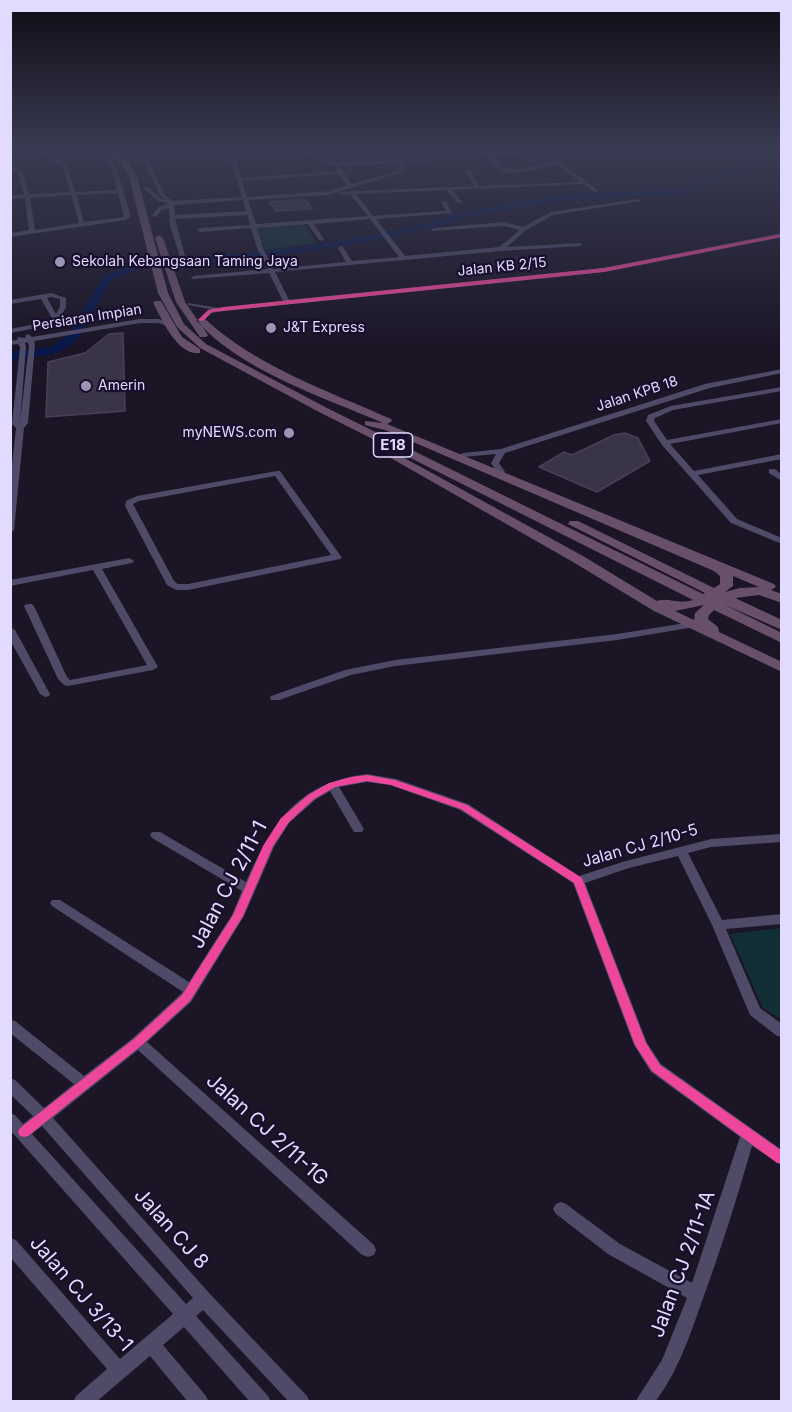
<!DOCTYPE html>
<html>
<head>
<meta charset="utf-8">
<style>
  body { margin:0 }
  #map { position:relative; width:792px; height:1412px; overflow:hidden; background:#1b1526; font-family:Inter,sans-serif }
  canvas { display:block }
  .frame { position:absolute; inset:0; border:12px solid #e3daff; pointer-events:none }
</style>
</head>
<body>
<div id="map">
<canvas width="792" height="1412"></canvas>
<div class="frame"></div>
</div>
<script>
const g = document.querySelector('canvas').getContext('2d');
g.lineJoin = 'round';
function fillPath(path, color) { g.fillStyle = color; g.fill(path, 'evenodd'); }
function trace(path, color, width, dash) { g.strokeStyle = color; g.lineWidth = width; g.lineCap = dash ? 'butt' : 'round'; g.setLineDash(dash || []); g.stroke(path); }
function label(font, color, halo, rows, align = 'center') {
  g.font = font + ' Inter,sans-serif'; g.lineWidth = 4.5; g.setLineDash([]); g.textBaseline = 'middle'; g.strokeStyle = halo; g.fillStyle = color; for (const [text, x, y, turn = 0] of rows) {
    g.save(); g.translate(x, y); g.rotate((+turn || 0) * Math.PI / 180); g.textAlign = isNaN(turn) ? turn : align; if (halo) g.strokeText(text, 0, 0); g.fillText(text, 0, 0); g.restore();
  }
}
fillPath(new Path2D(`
  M304,223L316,243L265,250L256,227Z
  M781,928H782L781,1019L763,1008L730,934Z`), '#122f35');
fillPath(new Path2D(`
  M778,152H782V157L680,195L563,200L468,217L427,229L371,241L306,252L200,264L195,261L200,258L306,246L371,235L422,224L466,211L563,194L679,189Z
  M137,262L142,265L141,267L112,280L79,337L67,348L54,354L10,360V352L51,347L59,342L68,335L104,276Z`), '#08174a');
const building = new Path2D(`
  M305,199L312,209L276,211L270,202Z
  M123,333L125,411L46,417L48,362L85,353L109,334Z
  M625,433L638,438L650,461L597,492L539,467L564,452L572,455L614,435Z`);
fillPath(building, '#3a3447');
trace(building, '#484059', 1.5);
fillPath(new Path2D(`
  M36,152H43L67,165L75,192L117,190L110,165L105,160L91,152C97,152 104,154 109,158C119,166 126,202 131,216L126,220L10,237V233L29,230L25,198L10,199V195H24L18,173L10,168V165L23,172L29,194L70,192L63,167ZM118,193L124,217L84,222L76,195ZM71,195L79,223L35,230L30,198Z
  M131,152H137L148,160L165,195L172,201L242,197L229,156L232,154L235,156L241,178L338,171L335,166L302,152H307L337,163L396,160L393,152H398L401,159L506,152H539L493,156L503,168L522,169L552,161L540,152H546L599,191L594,192L584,184L452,190L462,202L459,204L446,190L356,194L373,216L446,211L441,202L446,201L452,213L376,219L405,256L499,247L520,230L504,226L432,231L431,230L434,228L504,222L523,227L551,212L638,199L641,201L553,215L526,230L507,247L581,243V245L579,246L501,251L275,272L289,300L604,268L782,233V237L604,272L223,311L212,313L201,322L198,320L210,309L188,305V303L219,308L283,301L269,273L192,279L191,278L194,276L268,269L257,248L251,228L200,232L197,230L200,228L250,225L247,215L175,219L185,256L180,257L170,226L169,208L162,210L156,217L151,216L158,208L169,203L158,201L144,189V187H148L162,199H165L160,196L144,162ZM488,157C491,161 494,166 497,169C510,179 541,168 555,164L580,182L478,186L472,171L469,169L466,171L473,186L339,192L341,195L350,194L368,216L256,224L248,200L328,195L404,172L407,169L403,162ZM398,163L401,169L400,170L352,184L340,166ZM339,174L347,186L328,191L247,197L242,181ZM243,200L246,211L175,215L174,206L175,205ZM370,219L399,257L352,261L343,247L341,246L338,248L346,262L273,269L263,248L257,228L308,224L319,240L321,241L324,239L314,224Z
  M51,293L66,298V307L57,324L10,333V329L52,321L53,320L41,299L10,304V300ZM51,297L60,299V307L56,314L47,298Z
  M140,319H159L171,324L168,326L158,323H140L34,341L35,345L28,423L24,428L14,530L10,533V483L16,428L12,424L20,347L18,344L10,345V341L17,340L18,337L26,338L25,336L28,334L32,337ZM27,342L29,345L20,423L26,347L25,343Z
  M782,369V373L710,388L505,453L499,463L505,472L504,474H498L491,463L496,454L463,457L459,455L463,453L501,449L705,384Z
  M782,387V391L673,410L655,418L654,421L667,440L782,419V423L670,444L694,471L782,454V459L698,475L737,519L782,538V544L731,523L662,445L646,421L648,415L671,406Z
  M769,469H775L782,475V481L769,473Z
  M277,471H280L340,555L342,557L340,559L188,590H176L167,585L125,506L126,501L137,496ZM275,476L331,555L188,584H178L174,581L133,504L139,501Z
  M129,558L134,561L132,563L102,569L158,667L153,670L68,686L64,685L58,679L24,606L26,604H32L34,606L67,677L70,680L147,665L93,570L10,586V580Z
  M692,622L695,623L697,625L695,627L617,640L395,666L351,675L279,700H271L270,698L271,696L345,670L395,660L617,634Z
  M10,627L15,630L50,694L49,696L45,697L40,694L10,640Z
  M367,774L396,779L468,804L579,876L626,861L711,839L782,834V842L711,847L688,853L722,920L782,914V924L726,929L760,1008L782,1024V1037L777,1036L750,1015L712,925L678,856L629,868L585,883L647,1043L661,1064L782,1150V1165L752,1146C737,1198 721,1250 702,1301C690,1335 678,1372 655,1402H635L662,1360L687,1298L608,1254L556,1214L553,1209L556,1204L561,1202L566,1204L620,1244L692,1283L740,1137L651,1072L634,1045L573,883L460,810L390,785L367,782L339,787L364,829L362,832H354L330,791L315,800L289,823L274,847L244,916L191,1002L147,1042L374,1245L376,1250L374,1255L368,1257L362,1255L138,1050L53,1118L210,1294L307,1396L310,1402H289L203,1310L196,1316L268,1396L271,1402H250L184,1327L163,1345L206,1396L209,1402H188L150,1356L96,1402H73L76,1396L107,1369L10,1257V1238L16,1240L120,1359L173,1314L10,1130V1113L15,1115L23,1124L33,1116L10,1094V1078L15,1080L44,1108L74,1084L10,1033V1020L15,1021L84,1076L133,1038L183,992L52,906L50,903L52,900H60L189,982L232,915L242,891L152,838L150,835L152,832H160L246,882C273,822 297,783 367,774ZM42,1126L193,1298L186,1304L32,1134Z`), '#4f4a67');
fillPath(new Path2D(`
  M108,152H116L128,162L137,177L168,293L184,324L206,344L327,408L703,594L705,593L568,524L570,521H578L714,588L720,584V576L714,571L385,430L365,425V421L383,423C323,397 239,370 196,320L204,318C257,367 326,390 391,419L392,421L387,424L774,584L776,587L771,590L782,594V603L759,595L735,598L782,620V630L723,604L782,633V643L714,610L709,615L708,619L718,627L719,632L782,662V672L654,611L573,562L389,457L395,454L399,455L583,556L657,601C668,597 678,605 693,600L319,412L200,348L177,327L158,293L129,177L122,165ZM733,576L759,587L740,588L725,592L733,586ZM704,605L695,613L694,620L675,611Z
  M159,235L163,238L185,302L208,335L206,337H200L176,302L155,238Z
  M155,301H161L182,337L200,349V353C177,356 162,319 153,303Z`), '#68506b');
fillPath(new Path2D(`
  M782,234V237L604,272L223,311L212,312L203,321L198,320L208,310L223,307L604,268Z
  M367,775L395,780L467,805L582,878L646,1043L660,1065L782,1151V1164L777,1163L652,1071L635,1045L574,883L461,809L391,785L367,781L335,787L314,799L289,822L273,846L243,916L190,1001L142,1045L28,1136L24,1137L20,1136L18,1132L20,1128L134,1039L182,995L233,915L263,846L281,818L308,795L329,783L351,777Z`), '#ed469a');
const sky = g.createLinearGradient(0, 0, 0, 350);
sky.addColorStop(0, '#0f0c15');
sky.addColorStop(0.43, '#393b52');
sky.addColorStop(1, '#393b5200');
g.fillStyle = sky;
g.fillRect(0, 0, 792, 350);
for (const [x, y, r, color] of [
  [60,262,6,"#9d95b3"],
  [271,328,6,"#9d95b3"],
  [86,386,6,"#9d95b3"],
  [289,433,6,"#9d95b3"]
]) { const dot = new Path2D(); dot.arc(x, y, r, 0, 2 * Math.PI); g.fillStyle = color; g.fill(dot); trace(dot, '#180f2c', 2); }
label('14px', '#e3daff', '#180f2c', [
  ["Sekolah Kebangsaan Taming Jaya",72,262],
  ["J&T Express",283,328],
  ["Amerin",98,386],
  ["myNEWS.com",277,433,"right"]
], 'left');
label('14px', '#e3daff', '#180f2c', [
  ["Jalan KB 2/15",502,267,-6],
  ["Persiaran Impian",87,318,-9],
  ["Jalan KPB 18",637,394,-18]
]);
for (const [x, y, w] of [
  [393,445,39]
]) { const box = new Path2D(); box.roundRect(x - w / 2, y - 12, w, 24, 4.5); g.fillStyle = '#180f2c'; g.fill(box); trace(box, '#e3daff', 1.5); }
label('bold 15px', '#e3daff', null, [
  ["E18",393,445]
]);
label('16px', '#e3daff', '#180f2c', [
  ["Jalan CJ 2/10-5",640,846,-16]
]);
label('20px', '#e3daff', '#180f2c', [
  ["Jalan CJ 2/11-1",229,885,-62],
  ["Jalan CJ 2/11-1G",267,1130,42],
  ["Jalan CJ 8",171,1229,48],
  ["Jalan CJ 2/11-1A",683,1264,-70],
  ["Jalan CJ 3/13-1",81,1294,49]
]);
</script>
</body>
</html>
